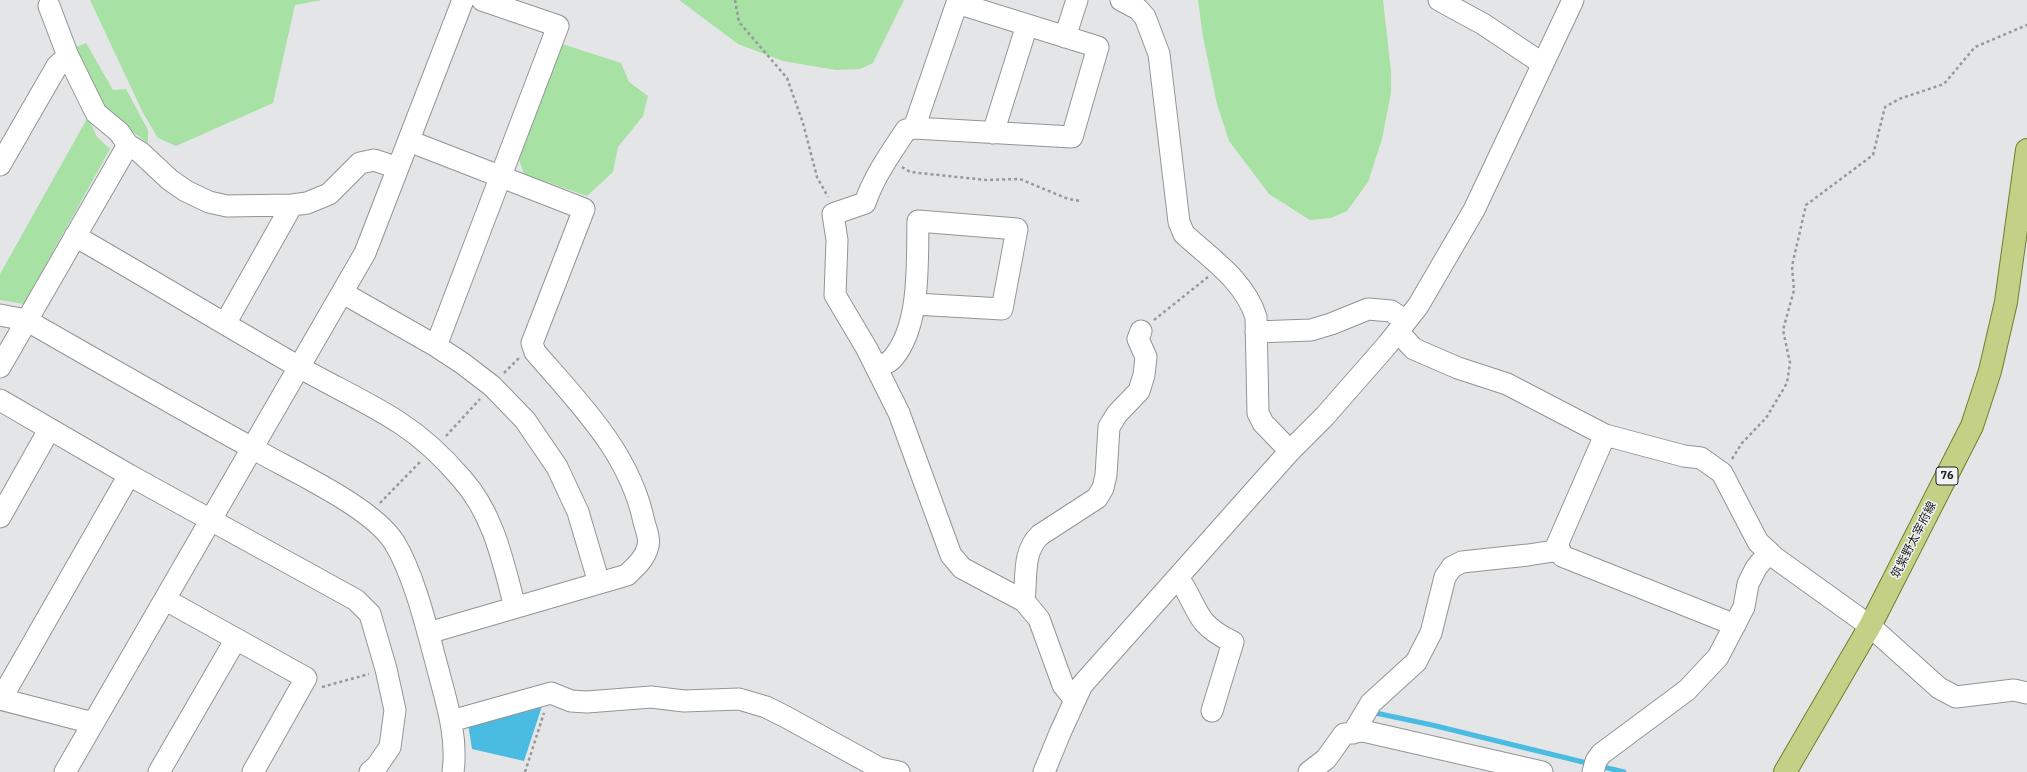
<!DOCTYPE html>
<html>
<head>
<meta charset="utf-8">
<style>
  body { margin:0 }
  canvas { display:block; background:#e3e5e7 }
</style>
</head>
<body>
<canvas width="2027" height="772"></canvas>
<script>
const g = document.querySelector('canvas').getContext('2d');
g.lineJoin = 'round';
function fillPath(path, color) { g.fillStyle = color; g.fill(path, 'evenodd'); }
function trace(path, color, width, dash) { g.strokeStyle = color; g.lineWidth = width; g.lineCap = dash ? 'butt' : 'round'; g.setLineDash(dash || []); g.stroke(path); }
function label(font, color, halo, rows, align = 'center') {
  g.font = font + ' "IBM Plex Sans","Noto Sans JP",sans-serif'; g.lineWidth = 3; g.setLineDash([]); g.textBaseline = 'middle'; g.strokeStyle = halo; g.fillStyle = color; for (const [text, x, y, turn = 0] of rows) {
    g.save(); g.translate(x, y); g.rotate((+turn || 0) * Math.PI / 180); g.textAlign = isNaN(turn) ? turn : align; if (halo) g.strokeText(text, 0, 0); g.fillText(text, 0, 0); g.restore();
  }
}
fillPath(new Path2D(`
  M90,0H322L295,5L273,103L176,146L158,138L143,113Z
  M679,0H904L873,63L860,69L836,70L783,61L738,44Z
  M1198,0H1383L1391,71V93L1382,139L1368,182L1347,211L1331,218L1310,220L1269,194L1229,141L1217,104L1203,37Z
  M86,43L113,90L126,89L148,130V143L97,106L76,47Z
  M559,43L621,63L629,82L648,96L643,116L618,147L613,172L587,196L524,174L518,157Z
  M88,117L97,137L110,149L24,304L0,300V274Z`), '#a7e1a3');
fillPath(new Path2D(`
  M544,700L524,761L472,749L468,724Z`), '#4abce1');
trace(new Path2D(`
  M1371,712L1432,725L1591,764
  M1599,766L1624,772`), '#4abce1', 5);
const minor = new Path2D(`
  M1121,0L1138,9L1145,17L1159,54L1179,222L1184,234C1210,258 1245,281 1256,317L1258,413L1263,423L1290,451
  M1439,0L1483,24L1543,64
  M957,3L1098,47L1072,137L914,128Z
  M49,6L68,56L96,113L119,132L128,145L140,152L170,180L186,191L209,202L227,206L292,205L307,203L329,194L360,163L374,160L398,168
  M1065,37L1077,0
  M914,128L906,130C891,153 874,176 865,203L833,214L837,240L835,295L867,349L899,413L951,555L962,568L1024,601L1039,619L1063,685L1075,700
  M993,133L1027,25
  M409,141L584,209L532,343L535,352C579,403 630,453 644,522C646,529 650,539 648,546C645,559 636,566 627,575L428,633
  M0,165L57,66L68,56
  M75,236C150,279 224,324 299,367C332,386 368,402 400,423C423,438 445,459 462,479C494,515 503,562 515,607
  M343,293L436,346L462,363L492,386L525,420L557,467L578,512L599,583
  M0,315L26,320C101,363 176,406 252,448C290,470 371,506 394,542C414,574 427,629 437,666C446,701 458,736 453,772
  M226,322L292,205
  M1256,332L1311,330L1331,324L1368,309L1391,311L1406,321
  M1398,332L1414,349L1458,368L1507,384L1605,435L1684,456L1701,458L1722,473L1758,542L1774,557L1870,626L1939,688L1956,697L2014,690L2027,693
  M436,346L558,26L482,0
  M0,367L128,145
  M877,368C882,365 889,363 893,358C921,325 917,263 918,221L1017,229L1002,309L915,304
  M0,400L129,475L356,600L370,614L386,669L395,710L390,747L377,766L370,772
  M1605,435L1557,545L1562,556L1735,625
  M0,517L49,430
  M1178,578C1189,592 1195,611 1204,622C1212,631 1222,637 1233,642L1212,711
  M166,600L306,678L253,772
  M1024,601C1027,578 1022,552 1040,535L1097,498L1103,488L1106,475L1109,427L1117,414L1139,391L1144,375L1146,357L1138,339L1141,331
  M0,699L93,723
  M1,699L129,475
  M451,721L551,693L571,701L587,702L651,697L684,701L739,699L766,707L786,717L879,768L899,772
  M1353,733L1371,703L1416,662L1431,633L1445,577L1452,567L1462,562L1528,555L1560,550
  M65,772L365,253L463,0
  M159,772L236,639
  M1044,772L1060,733L1082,685L1290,451L1325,416L1388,344L1418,306L1474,210L1573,0
  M1309,772L1326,759L1344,734L1363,731L1542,772
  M1593,772L1596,761L1601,754L1687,690L1718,657L1744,607L1748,584L1756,568L1769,552`);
const major = new Path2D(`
  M1785,772L1870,626L1972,426L1990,371L2006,302L2027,150`);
trace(minor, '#939496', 23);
trace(major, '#707f2f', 24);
trace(new Path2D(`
  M735,0L739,22L787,78L803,123L817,177L828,197
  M902,167L910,172L986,180L1020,179L1068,199L1081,201
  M1154,320L1208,277
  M504,373L519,358
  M446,436L480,399
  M1732,459L1742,443L1766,418L1787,383L1790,363L1783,330L1794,290L1792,266L1806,205L1873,155L1885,107L1899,99L1944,84L1975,47L2027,25
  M380,503L421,461
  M322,687L369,674
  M525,772L544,713`), '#969899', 2.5, [3, 3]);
trace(minor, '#fff', 21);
trace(major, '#c3d086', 22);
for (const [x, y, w] of [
  [1947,476,22]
]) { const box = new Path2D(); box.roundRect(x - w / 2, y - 9, w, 18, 3); g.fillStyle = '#f0f2f4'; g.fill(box); trace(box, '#212122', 1); }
label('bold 11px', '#212122', null, [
  ["76",1947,476]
]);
label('12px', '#212122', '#f0f2f4', [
  ["筑紫野太宰府線",1914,540,-63]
]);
</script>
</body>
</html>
